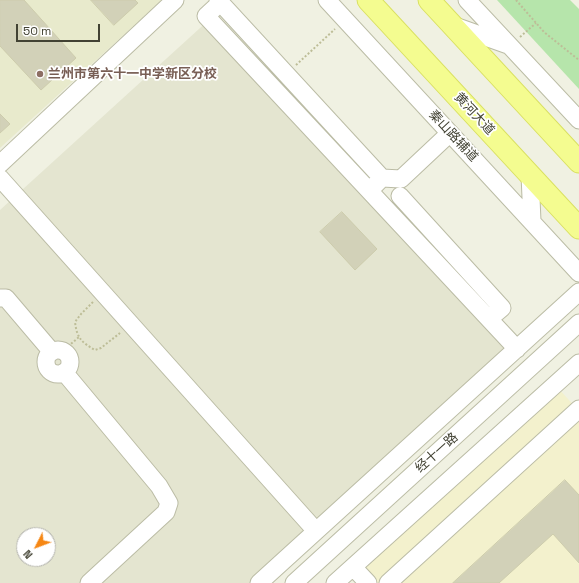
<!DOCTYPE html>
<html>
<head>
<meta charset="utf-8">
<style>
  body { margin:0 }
  #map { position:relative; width:579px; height:583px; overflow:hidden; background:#f0f1e2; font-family:"Space Grotesk",sans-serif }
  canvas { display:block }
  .north { position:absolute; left:16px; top:527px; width:40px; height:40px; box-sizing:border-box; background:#fff; border:1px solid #b3b3ad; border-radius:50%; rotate:228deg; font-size:11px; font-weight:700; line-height:16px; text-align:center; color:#424233 }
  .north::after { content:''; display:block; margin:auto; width:14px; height:18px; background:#f68714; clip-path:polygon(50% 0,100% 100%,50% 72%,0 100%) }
  .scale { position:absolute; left:16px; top:24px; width:84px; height:18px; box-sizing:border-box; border:2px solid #424233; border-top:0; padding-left:5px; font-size:12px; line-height:14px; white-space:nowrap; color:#424233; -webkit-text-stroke:3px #fff; paint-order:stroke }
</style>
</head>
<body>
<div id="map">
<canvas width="579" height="583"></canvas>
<div class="north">N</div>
<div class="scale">50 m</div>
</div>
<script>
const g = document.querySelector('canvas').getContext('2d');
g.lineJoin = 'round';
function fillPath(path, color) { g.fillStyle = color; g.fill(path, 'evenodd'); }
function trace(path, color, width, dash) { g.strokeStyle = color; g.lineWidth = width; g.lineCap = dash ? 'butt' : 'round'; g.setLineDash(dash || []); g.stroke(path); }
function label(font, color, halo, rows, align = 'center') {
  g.font = font + ' "Space Grotesk","Noto Sans SC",sans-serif'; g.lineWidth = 3.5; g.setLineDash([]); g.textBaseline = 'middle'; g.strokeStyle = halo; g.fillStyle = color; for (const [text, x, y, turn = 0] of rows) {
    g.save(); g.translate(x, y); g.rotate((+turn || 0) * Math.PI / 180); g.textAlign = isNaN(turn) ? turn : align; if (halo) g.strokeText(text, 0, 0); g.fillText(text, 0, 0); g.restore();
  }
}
fillPath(new Path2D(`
  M211,18L514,350L259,583H0V210ZM24,535H48V559H24Z`), '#e4e5d0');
fillPath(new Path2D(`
  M557,387L579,411V583H378L362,565Z`), '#f3f1cd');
fillPath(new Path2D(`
  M0,0H162L0,148Z`), '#e8eacc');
fillPath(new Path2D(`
  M497,0H570L579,9V89Z`), '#b6e5ab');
const building = new Path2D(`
  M0,0H24L76,58L41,90L0,46Z
  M91,0H135L138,3L114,25Z
  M0,114L10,124L0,133Z
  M342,212L377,249L355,270L320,232Z
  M565,480L579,495V563L553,534L499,583H453Z`);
fillPath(building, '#d2d1b8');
trace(building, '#cdccac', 1);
const minor = new Path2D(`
  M218,0L382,178
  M327,0L579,273
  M467,0L579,120
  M220,3L206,16L517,349
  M452,25L508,45
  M0,164L175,0
  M530,175L532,221
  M0,178L316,531
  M373,187L382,178L401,179L450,133
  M400,196L502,308L489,319
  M0,298H6L52,352
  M46 362a12 12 0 1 1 24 0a12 12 0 1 1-24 0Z
  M64,372L159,486L169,503L166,512L89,583
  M353,567L368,583
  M259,583L579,292
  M294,583L579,323
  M335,583L579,363
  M388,583L579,409`);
const major = new Path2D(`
  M368,0L579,228
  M429,0L579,162`);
trace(minor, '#bbbca5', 19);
trace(major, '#d9e061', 23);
trace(new Path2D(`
  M516,0L544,32L579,60
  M520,37L536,23
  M296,65L335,29
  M93,302L81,314L75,322C77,338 81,342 95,350L101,348L120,333
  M65,349L79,337`), '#bdbd97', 2, [2, 2]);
trace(minor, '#fff', 17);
trace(major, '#f4fc90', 21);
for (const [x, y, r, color] of [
  [40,74,4,"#8d6e63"]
]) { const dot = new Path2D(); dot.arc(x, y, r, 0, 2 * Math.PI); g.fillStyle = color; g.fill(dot); trace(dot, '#fff', 1.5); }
label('bold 13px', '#785e54', '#fff', [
  ["兰州市第六十一中学新区分校",48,74]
], 'left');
label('13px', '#424233', '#fff', [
  ["黄河大道",474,114,47],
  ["秦山路辅道",453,136,47],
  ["经十一路",437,453,-42]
]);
</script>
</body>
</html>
